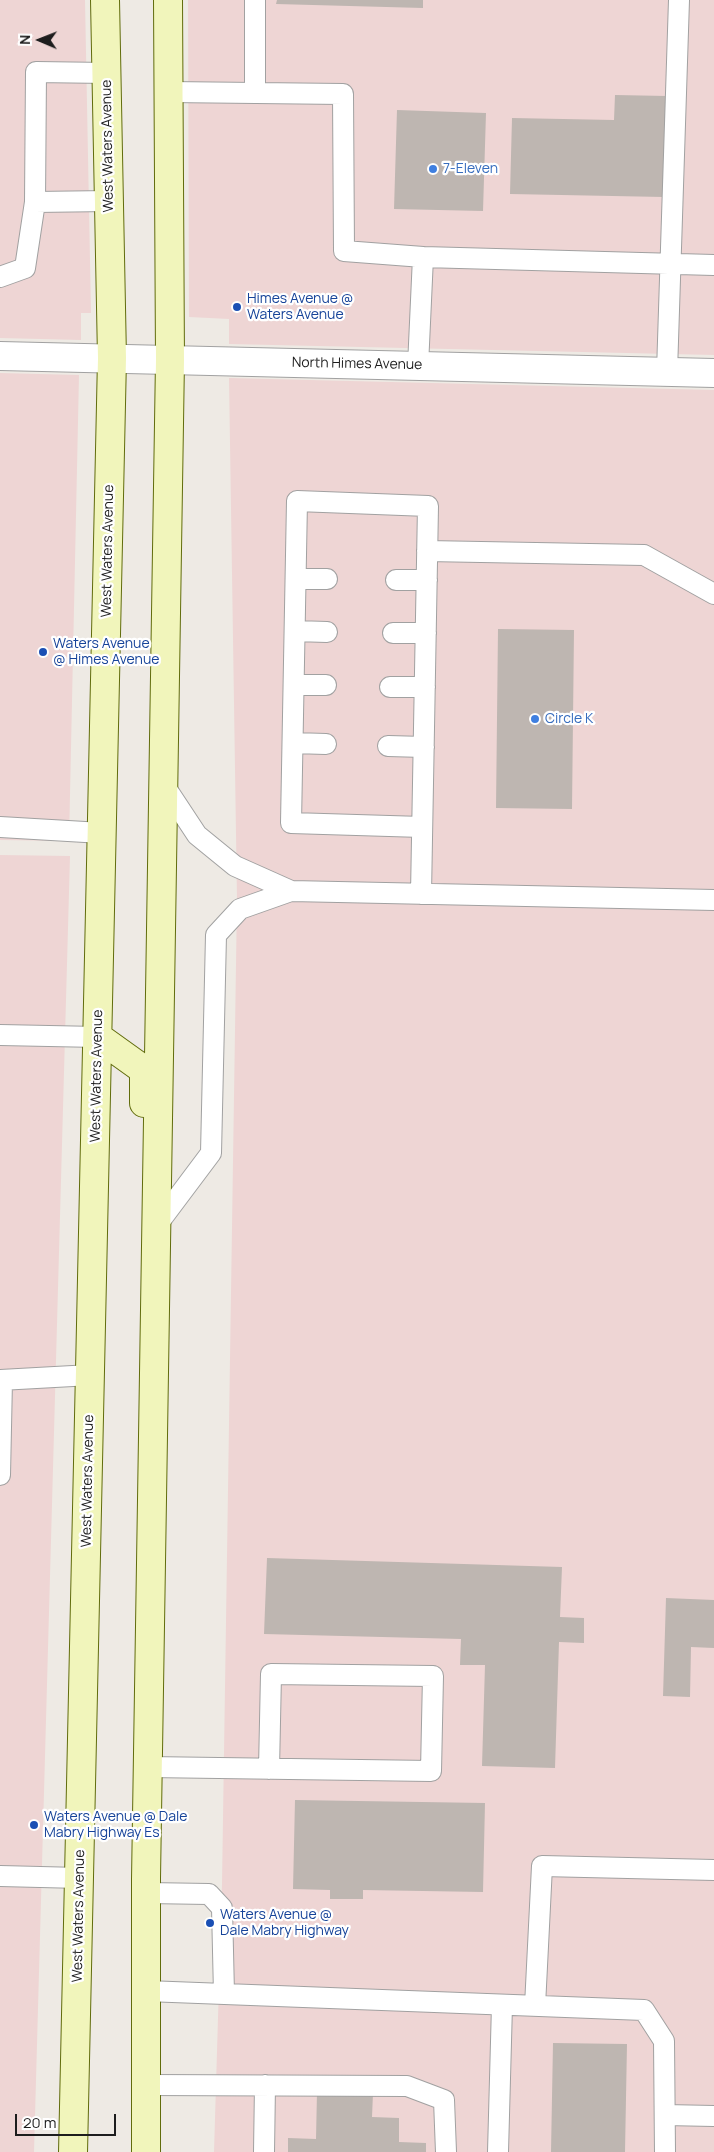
<!DOCTYPE html>
<html>
<head>
<meta charset="utf-8">
<style>
  body { margin:0 }
  #map { position:relative; width:714px; height:2152px; overflow:hidden; background:#eeeae4; font-family:Manrope,sans-serif }
  canvas { display:block }
  .north { position:absolute; left:15px; top:15px; width:50px; height:50px; -webkit-text-stroke:4px #fff; paint-order:stroke; rotate:271deg; font-size:14px; font-weight:700; line-height:20px; text-align:center; color:#1d1d1d }
  .north::after { content:''; display:block; margin:auto; width:18px; height:22px; background:#1d1d1d; clip-path:polygon(50% 0,100% 100%,50% 72%,0 100%) }
  .scale { position:absolute; left:15px; top:2114px; width:101px; height:22px; box-sizing:border-box; border:2px solid #1d1d1d; border-top:0; padding-left:6px; font-size:15px; line-height:18px; white-space:nowrap; color:#1d1d1d; -webkit-text-stroke:4px #fff; paint-order:stroke }
</style>
</head>
<body>
<div id="map">
<canvas width="714" height="2152"></canvas>
<div class="north">N</div>
<div class="scale">20 m</div>
</div>
<script>
const g = document.querySelector('canvas').getContext('2d');
g.lineJoin = 'round';
function fillPath(path, color) { g.fillStyle = color; g.fill(path, 'evenodd'); }
function trace(path, color, width, dash) { g.strokeStyle = color; g.lineWidth = width; g.lineCap = dash ? 'butt' : 'round'; g.setLineDash(dash || []); g.stroke(path); }
function label(font, color, halo, rows, align = 'center') {
  g.font = font + ' Manrope,sans-serif'; g.lineWidth = 4.5; g.setLineDash([]); g.textBaseline = 'middle'; g.strokeStyle = halo; g.fillStyle = color; for (const [text, x, y, turn = 0] of rows) {
    g.save(); g.translate(x, y); g.rotate((+turn || 0) * Math.PI / 180); g.textAlign = isNaN(turn) ? turn : align; if (halo) g.strokeText(text, 0, 0); g.fillText(text, 0, 0); g.restore();
  }
}
fillPath(new Path2D(`
  M0,0H85L91,313H81V340L0,338Z
  M188,0H714V355L229,344V319L189,317Z
  M0,373L79,375L69,841L0,840Z
  M229,378L714,390V2152H214L222,1884L237,899Z
  M0,855L70,856L34,2152H0Z`), '#eed5d4');
fillPath(new Path2D(`
  M277,0H423V8L276,4Z
  M615,95L667,96L664,197L510,194L512,118L614,120Z
  M397,110L486,113L483,211L394,209Z
  M498,629L574,630L572,809L496,808Z
  M267,1558L562,1567L560,1617L584,1618V1643L559,1642L555,1768L482,1766L485,1665H460L461,1639L264,1634Z
  M666,1598L714,1600V1648L691,1647L690,1697L663,1696Z
  M295,1800L485,1803L483,1892L363,1890V1899H330V1890L293,1889Z
  M553,2043L627,2044L625,2152H551Z
  M317,2092L373,2093L372,2117L399,2118V2142L426,2143V2152H288V2138L316,2139Z`), '#beb6b1');
const service = new Path2D(`
  M255,0V93
  M169,92L343,94L344,251L423,257L418,366
  M35,202L109,201
  M423,257L714,265
  M0,277L25,268L35,202L36,72L107,73
  M667,372L679,0
  M427,551L644,555L714,594
  M296,579H327
  M396,580H427
  M295,631L327,632
  M393,633H426
  M294,685H326
  M390,687H425
  M293,743L326,744
  M388,746L424,747
  M164,785L197,835L235,866L291,891
  M0,827L102,833
  M421,894L428,506L297,501L291,823L422,827
  M0,1035L98,1037
  M157,1225L211,1153L216,935L240,909L291,891L714,900
  M0,1380L91,1375
  M0,1475L2,1380
  M148,1767L431,1771L433,1676L271,1674L269,1769
  M0,1876L80,1878
  M147,1893L209,1894L222,1908L224,1994
  M146,1991L644,2010L664,2041L665,2152
  M535,2006L542,1866L714,1870
  M146,2085L407,2086L444,2100L446,2152
  M665,2115L714,2116
  M264,2152L265,2085
  M498,2152L502,2005`);
const tertiary = new Path2D(`
  M0,356L714,373`);
const secondary = new Path2D(`
  M98,1037L144,1070V1103
  M73,2152L112,358L105,0
  M146,2152V1878L170,360L168,0`);
trace(service, '#a1a1a1', 22);
trace(tertiary, '#a1a1a1', 30);
trace(secondary, '#616c0c', 30);
trace(service, '#fff', 20);
trace(tertiary, '#fff', 28);
trace(secondary, '#f1f5bb', 28);
for (const [x, y, r, color] of [
  [433,169,5,"#3f7fe0"],
  [237,307,5,"#1a4fb4"],
  [43,652,5,"#1a4fb4"],
  [535,719,5,"#3f7fe0"],
  [34,1825,5,"#1a4fb4"],
  [210,1923,5,"#1a4fb4"]
]) { const dot = new Path2D(); dot.arc(x, y, r, 0, 2 * Math.PI); g.fillStyle = color; g.fill(dot); trace(dot, '#fff', 2); }
label('14px', '#1d1d1d', '#fff', [
  ["West Waters Avenue",108,146,-91],
  ["North Himes Avenue",357,364,1],
  ["West Waters Avenue",108,551,-89],
  ["West Waters Avenue",97,1076,-89],
  ["West Waters Avenue",88,1481,-89],
  ["West Waters Avenue",79,1916,-89]
]);
label('14px', '#366cbe', '#fff', [
  ["7-Eleven",443,169],
  ["Circle K",545,719]
], 'left');
label('14px', '#164399', '#fff', [
  ["Himes Avenue @",247,299],
  ["Waters Avenue",247,315],
  ["Waters Avenue",53,644],
  ["@ Himes Avenue",53,660],
  ["Waters Avenue @ Dale",44,1817],
  ["Mabry Highway Es",44,1833],
  ["Waters Avenue @",220,1915],
  ["Dale Mabry Highway",220,1931]
], 'left');
</script>
</body>
</html>
